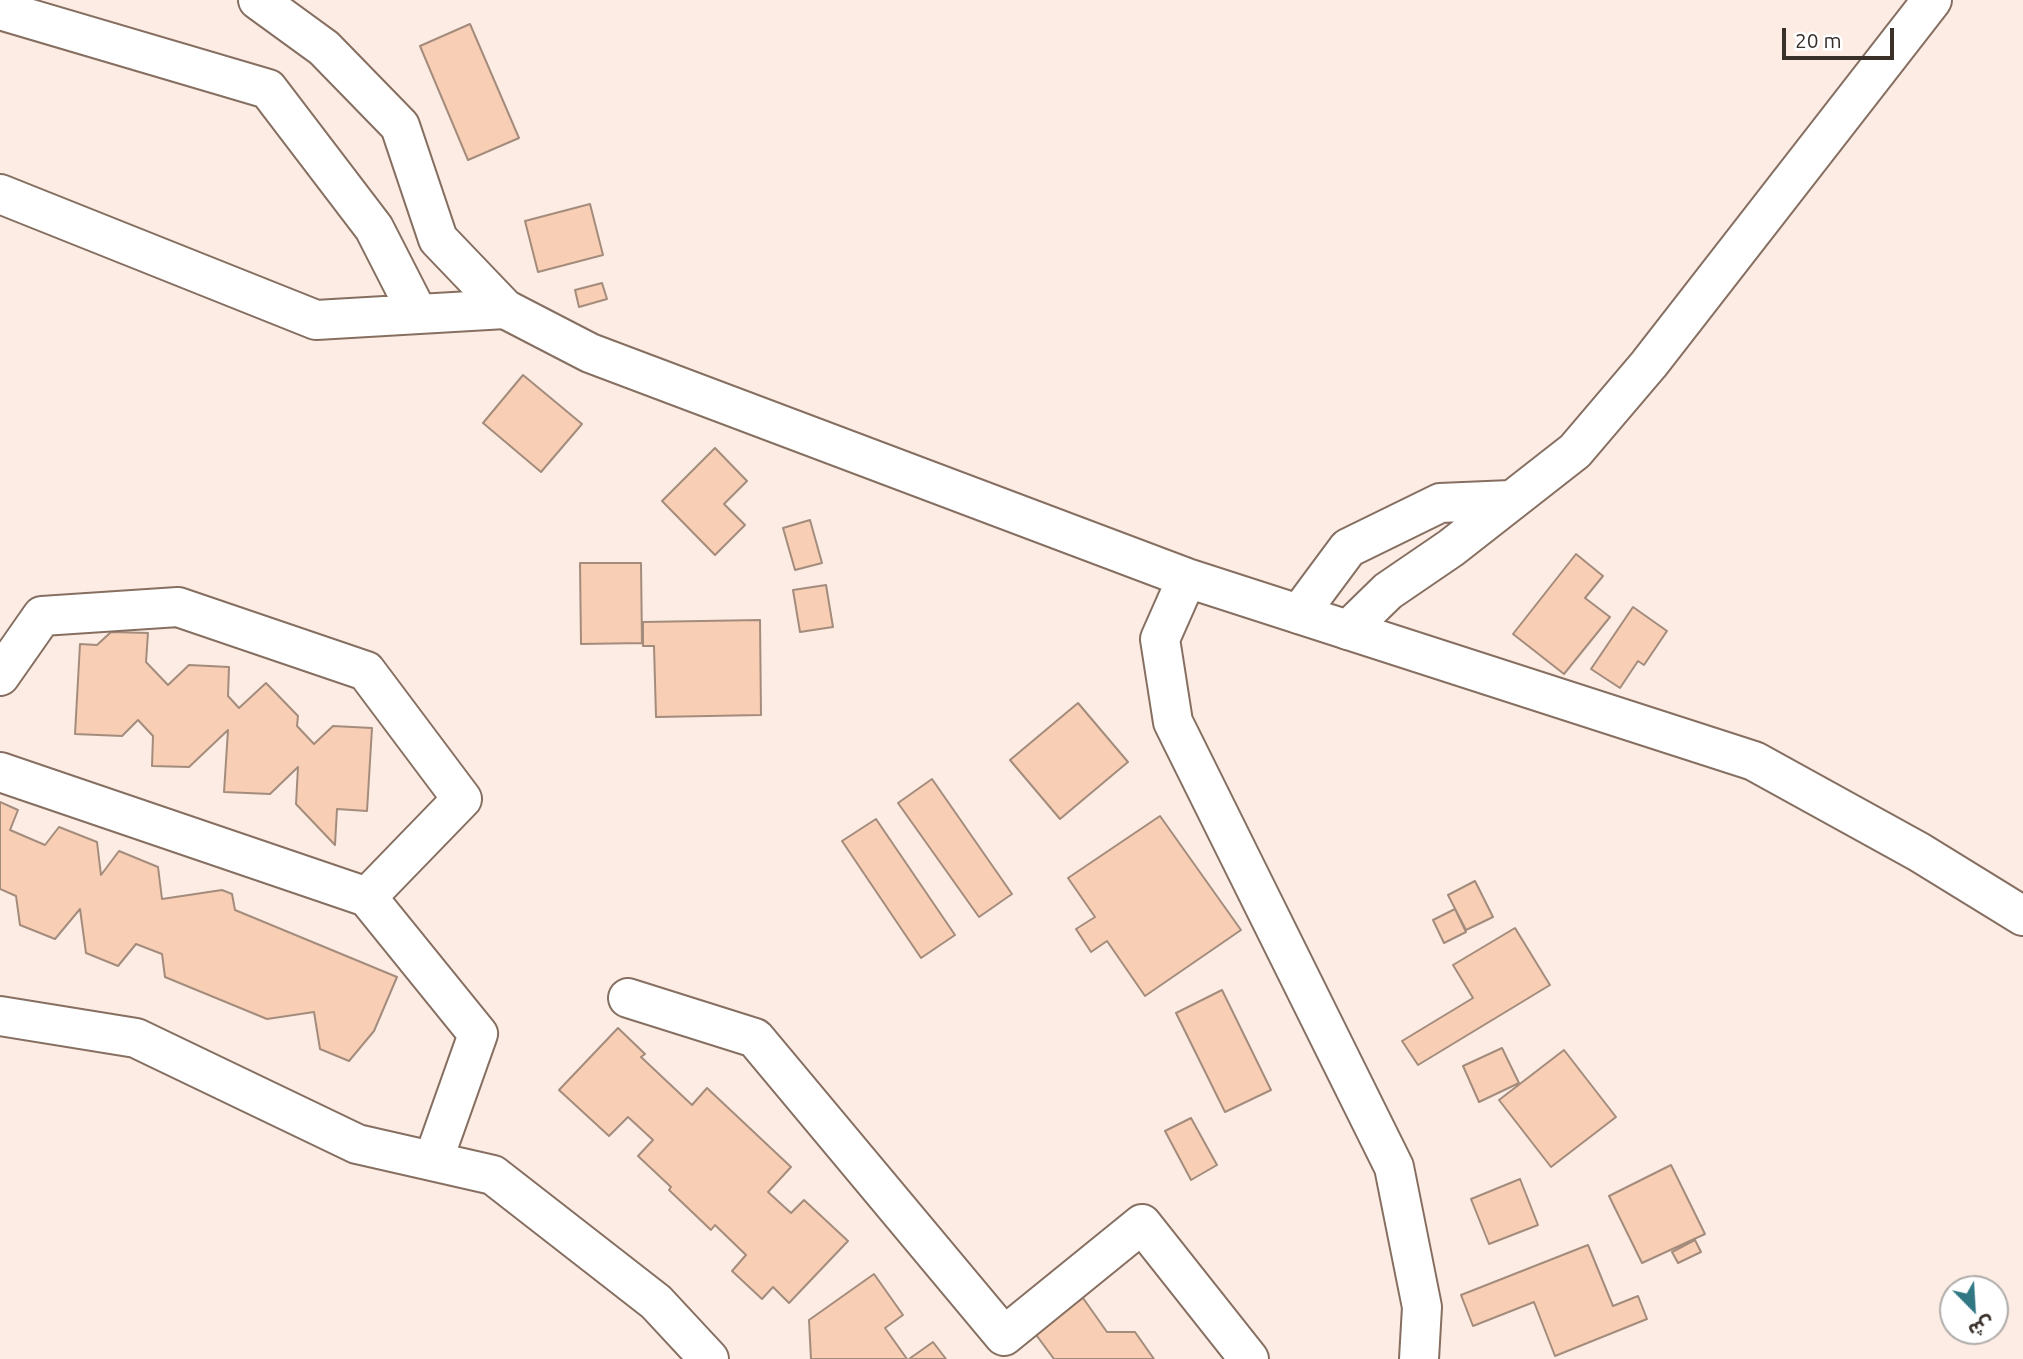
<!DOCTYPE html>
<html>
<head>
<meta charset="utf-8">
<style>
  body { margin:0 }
  #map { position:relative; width:2023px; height:1359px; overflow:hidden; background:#fcece3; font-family:Ubuntu,"Noto Sans Arabic",sans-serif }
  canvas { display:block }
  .north { position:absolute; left:1939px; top:1275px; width:70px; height:70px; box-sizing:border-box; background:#fff; border:2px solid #b0acaa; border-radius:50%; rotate:156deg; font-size:19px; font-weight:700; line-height:28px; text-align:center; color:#3a302a }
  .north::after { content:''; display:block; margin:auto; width:24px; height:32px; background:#317784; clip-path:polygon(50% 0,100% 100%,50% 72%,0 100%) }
  .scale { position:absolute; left:1782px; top:28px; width:112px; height:32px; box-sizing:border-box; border:4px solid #3a302a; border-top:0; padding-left:9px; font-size:21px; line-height:24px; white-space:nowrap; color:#3a302a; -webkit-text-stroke:5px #fff; paint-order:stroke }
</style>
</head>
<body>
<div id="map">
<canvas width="2023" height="1359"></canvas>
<div class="north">ش</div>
<div class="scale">20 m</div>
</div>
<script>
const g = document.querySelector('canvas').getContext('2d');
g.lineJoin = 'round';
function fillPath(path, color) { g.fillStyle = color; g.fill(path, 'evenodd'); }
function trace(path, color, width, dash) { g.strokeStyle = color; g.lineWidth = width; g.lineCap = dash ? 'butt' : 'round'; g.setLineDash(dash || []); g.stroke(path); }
const building = new Path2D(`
  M470,24L519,138L468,160L420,46Z
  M590,204L603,255L538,272L525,221Z
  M602,283L607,299L579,307L575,290Z
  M523,375L582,424L541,472L483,423Z
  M715,448L747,481L724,504L745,525L715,555L662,501Z
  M810,520L822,563L795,570L783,528Z
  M1576,554L1603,576L1585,598L1610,617L1564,674L1513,634Z
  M580,563H641L642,643L581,644Z
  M826,585L833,627L800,632L793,590Z
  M1633,607L1667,631L1644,665L1638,661L1620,688L1591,669Z
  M760,620L761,715L656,717L654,646H643V622Z
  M111,632L148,633L146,662L168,685L189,665L229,667L228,696L239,708L266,683L298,716L297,726L314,744L333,726L372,728L367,811L337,809L335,845L296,804L298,767L270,794L224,792L228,730L189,767L152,766L153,736L138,720L122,736L75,734L80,644L97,645Z
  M1078,703L1128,762L1060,819L1010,760Z
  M932,779L1012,894L979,917L898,803Z
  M0,802L18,810L10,830L45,845L59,827L97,842L101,875L119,851L158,867L162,899L222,890L232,894L235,910L397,977L374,1031L349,1061L320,1049L314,1012L267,1019L165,977L162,954L136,944L118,966L86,953L80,909L55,939L20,925L16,896L0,889Z
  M1160,816L1241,930L1145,996L1107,941L1091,952L1076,929L1095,917L1068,878Z
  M876,819L955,935L921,958L842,841Z
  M1475,881L1493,917L1466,930L1448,895Z
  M1455,909L1466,932L1444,943L1433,920Z
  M1515,928L1550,985L1418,1065L1402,1041L1473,998L1453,965Z
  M1222,990L1271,1090L1225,1112L1176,1013Z
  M618,1028L645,1054L641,1057L692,1105L707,1088L791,1167L768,1192L791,1213L804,1200L848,1241L789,1303L773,1287L762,1299L732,1271L746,1255L715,1225L711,1230L669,1190L671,1187L638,1156L653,1140L628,1117L609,1136L559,1090Z
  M1502,1048L1519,1083L1479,1102L1463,1066Z
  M1564,1050L1616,1117L1551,1167L1499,1100Z
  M1191,1118L1217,1165L1191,1180L1165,1131Z
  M1671,1165L1705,1234L1642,1263L1609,1196Z
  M1520,1179L1538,1225L1489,1244L1471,1199Z
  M1695,1240L1701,1252L1678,1263L1672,1252Z
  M1588,1245L1613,1306L1638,1296L1647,1319L1555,1356L1534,1302L1473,1326L1461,1295Z
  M874,1274L903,1315L885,1328L907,1359H811L809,1320Z
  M1083,1298L1107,1332H1135L1154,1359H1054L1034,1332Z
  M933,1342L946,1359H909Z`);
fillPath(building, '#f8ceb5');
trace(building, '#a48c7d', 2);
const street = new Path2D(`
  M0,10L268,89L374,228L418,314
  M0,194L316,320L505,309
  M1299,614L1348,548L1440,503L1511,500
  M1348,630L1388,591L1451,548L1575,451L1649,364L1932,0
  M0,676L42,616L178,607L366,671L462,799L367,897
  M0,772L367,897L478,1034L433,1161
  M628,998L755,1038L1004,1336L1142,1224L1249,1359
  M0,1016L136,1038L357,1144L493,1175L656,1302L709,1359`);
const secondary = new Path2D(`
  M258,0L324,48L400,126L438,239L505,309L590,353L1187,578L1754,761L1919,852L2023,916
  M1187,578L1160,639L1173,722L1394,1167L1422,1307L1419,1359`);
trace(street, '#866f61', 42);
trace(secondary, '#866f61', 42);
trace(street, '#fff', 38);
trace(secondary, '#fff', 38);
</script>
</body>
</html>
